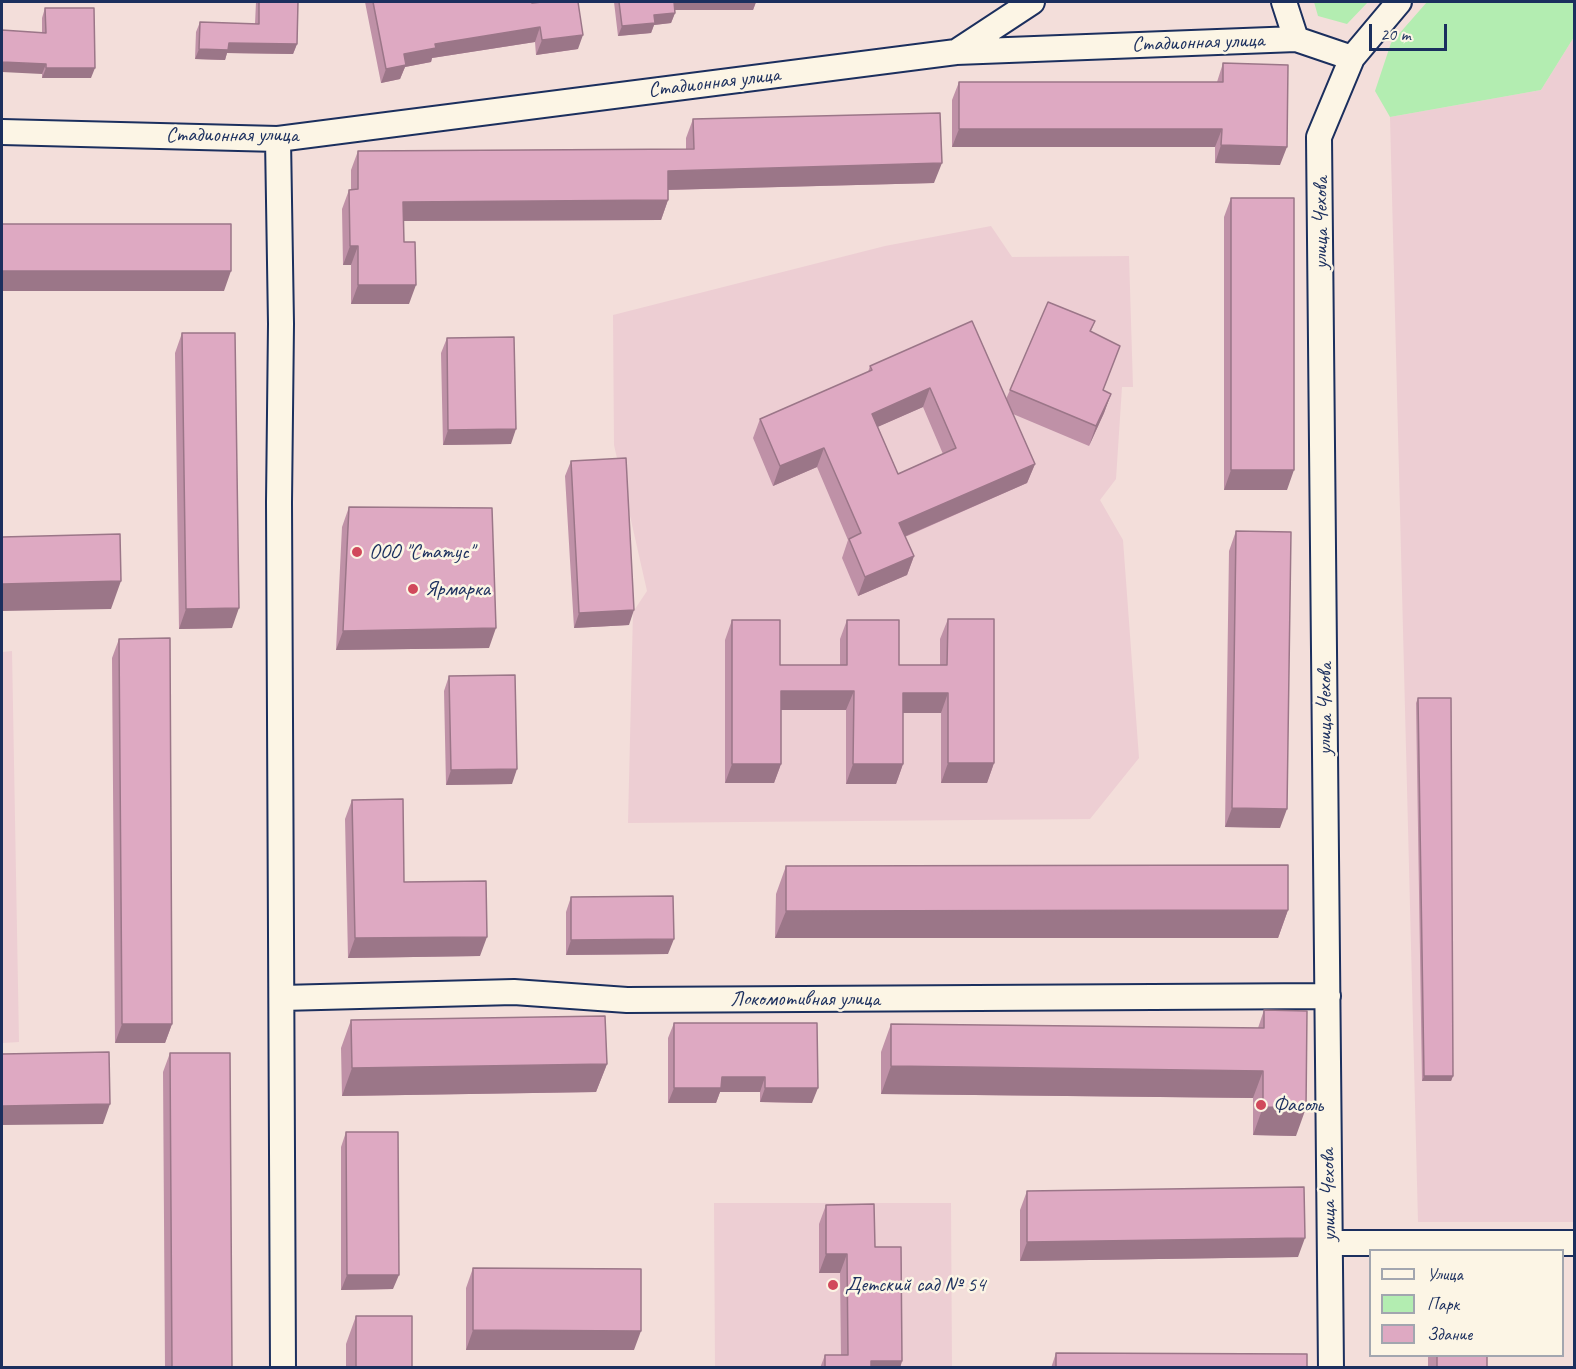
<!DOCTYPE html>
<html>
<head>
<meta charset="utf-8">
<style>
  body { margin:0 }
  #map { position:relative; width:1576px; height:1369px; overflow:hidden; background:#f3deda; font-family:Caveat,sans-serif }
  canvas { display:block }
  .frame { position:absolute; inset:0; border:3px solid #1b2f5e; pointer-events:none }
  .legend { position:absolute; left:1369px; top:1249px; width:195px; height:108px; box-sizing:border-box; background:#fcf5e5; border:2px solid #a2a6af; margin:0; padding:8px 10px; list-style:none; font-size:18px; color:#1b2f5e }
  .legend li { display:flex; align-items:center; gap:12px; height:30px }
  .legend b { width:30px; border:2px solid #a2a6af }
  .scale { position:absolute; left:1369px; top:24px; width:78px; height:27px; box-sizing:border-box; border:3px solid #1b2f5e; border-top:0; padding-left:8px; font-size:18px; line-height:21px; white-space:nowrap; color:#1b2f5e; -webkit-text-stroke:4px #fcf5e5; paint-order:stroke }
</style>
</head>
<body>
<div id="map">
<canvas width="1576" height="1369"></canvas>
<div class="frame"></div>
<ul class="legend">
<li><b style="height:8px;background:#fcf5e5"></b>Улица</li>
<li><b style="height:16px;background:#b3edb1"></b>Парк</li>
<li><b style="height:16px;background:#dea9c2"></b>Здание</li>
</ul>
<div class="scale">20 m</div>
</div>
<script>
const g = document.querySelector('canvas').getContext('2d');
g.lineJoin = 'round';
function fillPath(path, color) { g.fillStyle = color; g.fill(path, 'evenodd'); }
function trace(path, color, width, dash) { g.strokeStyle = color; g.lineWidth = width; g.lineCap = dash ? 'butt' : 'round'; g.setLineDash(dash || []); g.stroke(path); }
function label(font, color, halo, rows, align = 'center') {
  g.font = font + ' Caveat,sans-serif'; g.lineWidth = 5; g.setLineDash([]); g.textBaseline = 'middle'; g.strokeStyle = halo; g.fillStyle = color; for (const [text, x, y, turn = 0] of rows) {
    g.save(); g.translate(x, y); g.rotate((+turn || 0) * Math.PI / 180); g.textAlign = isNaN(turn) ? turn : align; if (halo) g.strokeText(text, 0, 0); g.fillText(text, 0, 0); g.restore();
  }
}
fillPath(new Path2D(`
  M1574,37V1222H1418L1390,117L1541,90Z
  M991,226L1012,257L1129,256L1133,387H1122L1116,479L1100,500L1123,540L1139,758L1090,819L628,823L633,612L647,591L614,445L613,315L885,246Z
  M12,651L19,1042L2,1043V652Z
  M714,1203H951L952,1367H715Z`), '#edced3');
fillPath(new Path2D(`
  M1314,2H1368L1347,24L1318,16Z
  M1427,2H1574V37L1541,90L1390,117L1375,91L1391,43Z`), '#b3edb1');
const minor = new Path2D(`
  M1284,2L1296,39
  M956,52L1032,2
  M2,132L278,139L956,52L1296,39L1352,58L1399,2
  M278,139L281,324L279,502L283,1368
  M282,998L514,992L627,1000L1328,996
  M1330,1243H1574
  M1331,1368L1319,137L1352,58`);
trace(minor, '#1b2f5e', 28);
trace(minor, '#fcf5e5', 24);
fillPath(new Path2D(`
  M256,2H298L297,44L293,54L227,53L225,60L195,59L196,32L200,22L255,24Z
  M365,2H531L578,49L536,55L535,42L432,58L431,62L405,67L400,79L381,83Z
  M614,2H756L753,10H675V13L671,23L654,25L651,33L618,36Z
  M45,8L91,78H42V18Z
  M1223,63L1280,165L1215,163V147H952V100L959,82H1217Z
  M693,119L934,183L668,190V200L661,220L404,221V242L409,304H351V265H343L342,209L349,190H351V170L358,151L686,149V138Z
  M1231,198L1287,490H1224V217Z
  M1095,321L1091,331L1103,390L1111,394L1104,413L1089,446L1013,414L1035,464L1027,483L905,537L914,556L907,575L858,596L842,558L848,540L817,467L773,486L753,438L760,419L868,372L870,366L1006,399L1010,390ZM923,407L943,454L898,474L877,427Z
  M182,333L232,628L179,629L175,353Z
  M447,338L511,444L443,445L441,353Z
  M571,461L629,625L574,628L565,476Z
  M349,507L489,648L336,650L342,527Z
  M1236,531L1280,828L1225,827L1229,551Z
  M948,619L994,763L987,783H941V713H903V764L896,784H846V710H781V764L774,783H725V640L732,620L780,665H840V639L847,620L899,665H940V639Z
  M119,639L172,1024L165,1043H115L112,658Z
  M449,676L512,784L446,785L444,691Z
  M1418,698L1453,1076L1451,1081H1422L1416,703Z
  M352,800L404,882L480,956L348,958L345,819Z
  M786,866L1288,910L1278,938H775L776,894Z
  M571,897L668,954L566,955V912Z
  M1264,1010L1296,1136L1253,1135V1098L881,1094V1052L891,1024L1258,1028Z
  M351,1020L607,1064L596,1092L342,1096L341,1048Z
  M674,1023L812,1103L760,1102V1092H720L716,1103H668V1038Z
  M170,1053L232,1368H165L163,1072Z
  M346,1132L393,1289L341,1290V1147Z
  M1027,1191L1298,1257L1020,1261V1210Z
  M826,1205L875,1247L902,1361L900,1368H820L825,1355H841L840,1273H819V1224Z
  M473,1268L634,1350H466V1288Z
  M356,1316L412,1368H346V1344Z
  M1056,1353L1307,1368H1051Z
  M1428,1356H1487V1368H1428Z`), '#bf91a7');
fillPath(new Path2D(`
  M673,2H756L753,10H670Z
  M675,13L671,23L654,25L651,33L618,36L622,26L654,15Z
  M540,27L535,42L432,58L431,62L405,67L400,79L381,83L386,69L404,54L435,44Z
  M583,35L578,49L536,55L542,40Z
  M229,43L297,44L293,54L227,53L225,60L195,59L199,49Z
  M2,62L46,64L42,74L2,72Z
  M46,68H95L91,78H42Z
  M959,129H1222L1215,147H952Z
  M1221,145L1287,147L1280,165L1215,163Z
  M942,163L934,183L661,190L668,171Z
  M668,200L661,220L396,221L403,202Z
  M350,246H358L351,265H343Z
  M2,271H231L224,291H2Z
  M358,285H416L409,304H351Z
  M930,388L923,407L864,433L872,414Z
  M1111,394L1104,413L1089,446L1096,426Z
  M516,429L511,444L443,445L448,430Z
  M824,448L817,467L773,486L780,466Z
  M1035,464L1027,483L892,542L899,523Z
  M1231,470H1294L1287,490H1224Z
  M914,556L907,575L858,596L865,577Z
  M121,581L111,609L2,611V584Z
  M239,608L232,628L179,629L186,609Z
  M634,610L629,625L574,628L579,613Z
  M496,628L489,648L336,650L343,631Z
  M781,691H854L846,710H774Z
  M903,693H948L941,713H896Z
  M948,763H994L987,783H941Z
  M732,764H781L774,783H725Z
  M853,764H903L896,784H846Z
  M517,769L512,784L446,785L451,770Z
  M1232,808L1287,809L1280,828L1225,827Z
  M1288,910L1278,938H775L786,911Z
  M487,937L480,956L348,958L355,938Z
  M674,939L668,954L566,955L571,940Z
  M122,1024H172L165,1043H115Z
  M607,1064L596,1092L342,1096L352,1068Z
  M891,1066L1263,1071L1253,1098L881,1094Z
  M1424,1076H1453L1451,1081H1422Z
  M722,1077H765L760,1092H720L716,1103H668L674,1088Z
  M765,1088H818L812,1103L760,1102Z
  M110,1104L103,1124L2,1125V1106Z
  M1263,1107L1306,1108L1296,1136L1253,1135Z
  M1305,1238L1298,1257L1020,1261L1027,1242Z
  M826,1254H847L840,1273H819Z
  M347,1275H399L393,1289L341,1290Z
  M473,1330L641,1331L634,1350H466Z
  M871,1361H902L900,1368H868Z`), '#9b7688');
const building = new Path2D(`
  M259,2H298L297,44L229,43L228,50L199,49L200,22L259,24Z
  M373,2H531L532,3L542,2H578L583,35L542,40L540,27L435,44L436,48L404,54L406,65L386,69Z
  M619,2H674L675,13L654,15L655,23L622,26Z
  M45,8H94L95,68H46V64L2,62V30L46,33Z
  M1223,63L1288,65L1287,147L1221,145L1222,129H959V82H1223Z
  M940,113L942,163L668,171V200L403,202L404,242H415L416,285H358V246H350L349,190L358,189V151L694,149L693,119Z
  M1231,198H1294V470H1231Z
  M2,224H231V271H2Z
  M1048,302L1095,321L1090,331L1120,346L1103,390L1111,394L1096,426L1010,390Z
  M972,321L1035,464L899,523L914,556L865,577L849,539L861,533L824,448L780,466L760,419L872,370L870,366ZM930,388L956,448L898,474L872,414Z
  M182,333H235L239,608L186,609Z
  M514,337L516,429L448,430L447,338Z
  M626,458L634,610L579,613L571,461Z
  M349,507L492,508L496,628L343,631Z
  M1236,531L1291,532L1287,809L1232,808Z
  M120,534L121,581L2,584V537Z
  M948,619H994V763H948V693H903V764H853L854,691H781V764H732V620H780V665H847V620H899V665H947Z
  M170,638L172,1024H122L119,639Z
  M515,675L517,769L451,770L449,676Z
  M1418,698H1451L1453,1076H1424Z
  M403,799L404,882L486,881L487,937L355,938L352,800Z
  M1288,865V910L786,911V866Z
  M673,896L674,939L571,940V897Z
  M1264,1010L1307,1011L1306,1108L1263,1107V1071L891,1066V1024L1264,1028Z
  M605,1016L607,1064L352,1068L351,1020Z
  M674,1023H817L818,1088H765V1077H722L721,1088H674Z
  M109,1052L110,1104L2,1106V1054Z
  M170,1053H230L232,1368H172Z
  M346,1132H398L399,1275H347Z
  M1304,1187L1305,1238L1027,1242V1191Z
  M874,1204L875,1247H901L902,1361H871V1368H825V1355H848L847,1254H826V1205Z
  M473,1268L641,1269V1331L473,1330Z
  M356,1316H412V1368H356Z
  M1056,1353L1307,1354V1368H1056Z
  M1437,1356H1487V1368H1437Z`);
fillPath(building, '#dea9c2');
trace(building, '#9b7688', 1.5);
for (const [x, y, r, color] of [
  [357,552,6,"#d1495b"],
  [413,589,6,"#d1495b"],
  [1261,1105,6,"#d1495b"],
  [833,1285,6,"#d1495b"]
]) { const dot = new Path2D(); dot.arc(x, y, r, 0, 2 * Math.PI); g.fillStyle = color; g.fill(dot); trace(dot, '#fcf5e5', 2); }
label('21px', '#1b2f5e', '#fcf5e5', [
  ["Стадионная улица",1198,43,-2],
  ["Стадионная улица",714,83,-7],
  ["Стадионная улица",232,135],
  ["улица Чехова",1321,223,-90],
  ["улица Чехова",1325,709,-90],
  ["Локомотивная улица",805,999],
  ["улица Чехова",1329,1195,-91]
]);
label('21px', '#1b2f5e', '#fcf5e5', [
  ["ООО \"Статус\"",369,552],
  ["Ярмарка",425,589],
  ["Фасоль",1273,1105],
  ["Детский сад № 54",845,1285]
], 'left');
</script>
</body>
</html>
